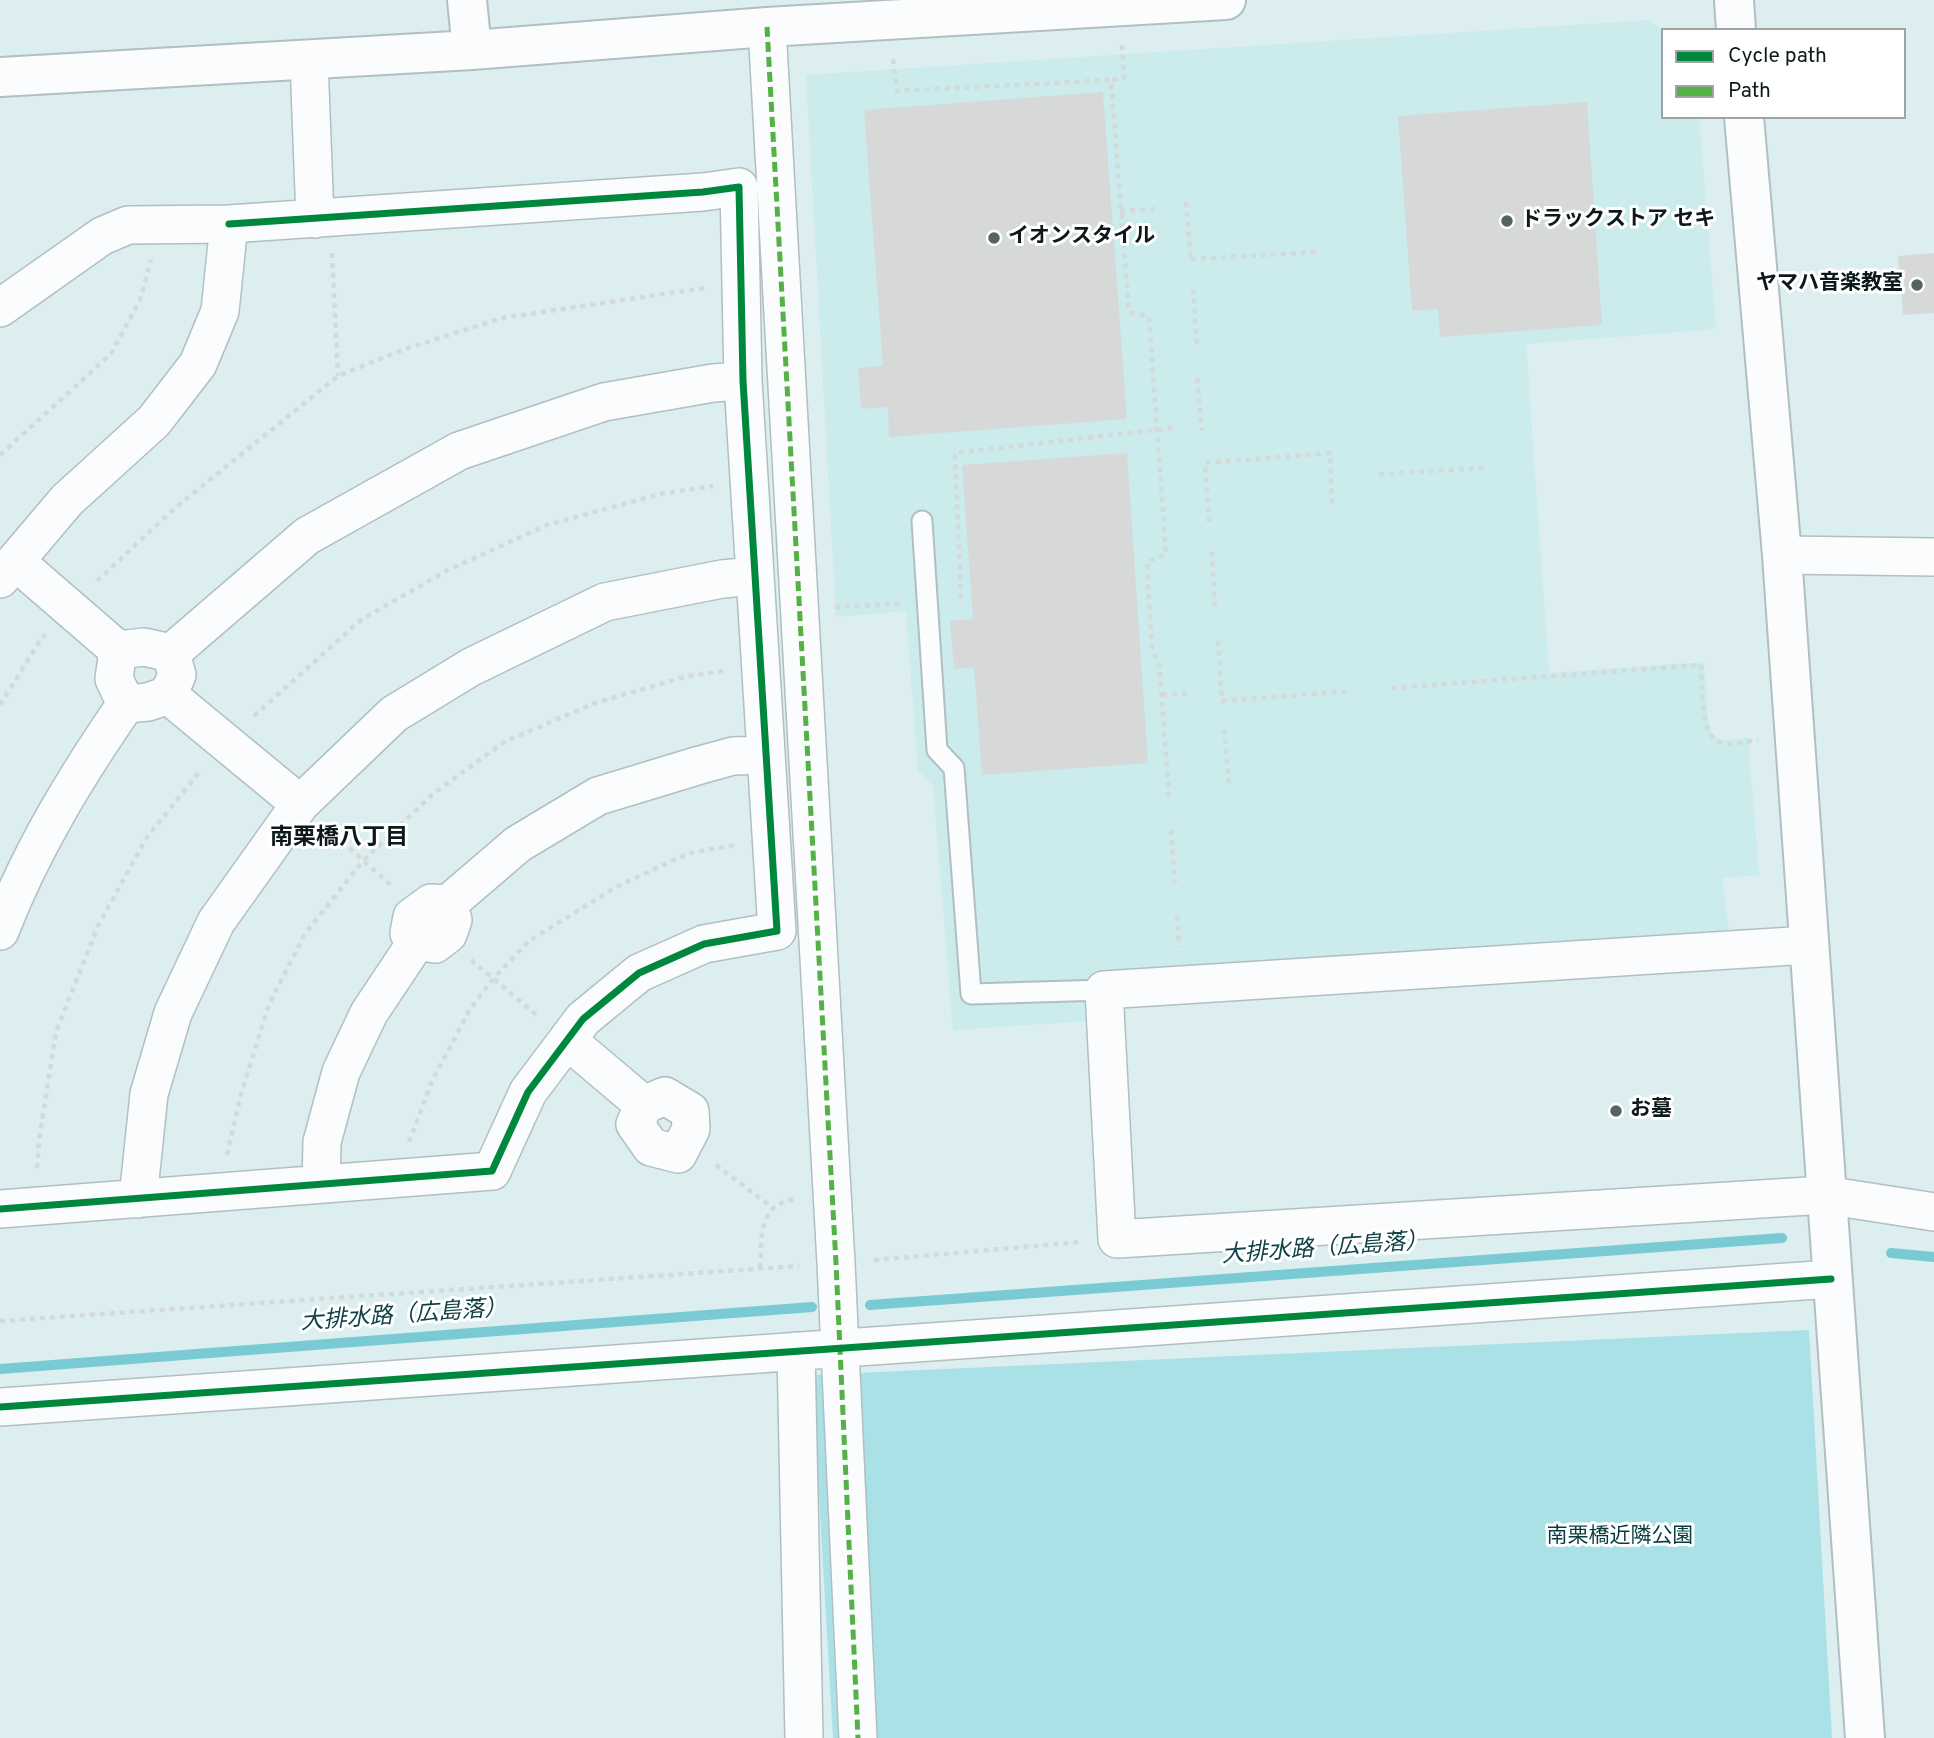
<!DOCTYPE html>
<html>
<head>
<meta charset="utf-8">
<style>
  body { margin:0 }
  #map { position:relative; width:1934px; height:1738px; overflow:hidden; background:#dceeef; font-family:Overpass,sans-serif }
  canvas { display:block }
  .legend { position:absolute; left:1661px; top:28px; width:245px; height:91px; box-sizing:border-box; background:#fff; border:2px solid #9ea3a3; margin:0; padding:9px 12px; list-style:none; font-size:21px; color:#0d181a }
  .legend li { display:flex; align-items:center; gap:14px; height:35px }
  .legend b { width:35px; border:2px solid #9ea3a3 }
</style>
</head>
<body>
<div id="map">
<canvas width="1934" height="1738"></canvas>
<ul class="legend">
<li><b style="height:9px;background:#00873e"></b>Cycle path</li>
<li><b style="height:9px;background:#54b145"></b>Path</li>
</ul>
</div>
<script>
const g = document.querySelector('canvas').getContext('2d');
g.lineJoin = 'round';
function fillPath(path, color) { g.fillStyle = color; g.fill(path, 'evenodd'); }
function trace(path, color, width, dash) { g.strokeStyle = color; g.lineWidth = width; g.lineCap = dash ? 'butt' : 'round'; g.setLineDash(dash || []); g.stroke(path); }
function label(font, color, halo, rows, align = 'center') {
  g.font = font + ' Overpass,"Noto Sans JP",sans-serif'; g.lineWidth = 6; g.setLineDash([]); g.textBaseline = 'middle'; g.strokeStyle = halo; g.fillStyle = color; for (const [text, x, y, turn = 0] of rows) {
    g.save(); g.translate(x, y); g.rotate((+turn || 0) * Math.PI / 180); g.textAlign = isNaN(turn) ? turn : align; if (halo) g.strokeText(text, 0, 0); g.fillText(text, 0, 0); g.restore();
  }
}
fillPath(new Path2D(`
  M1650,20L1663,31V117H1699L1716,329L1526,344L1549,673L1704,662L1709,729L1717,739L1722,740L1748,738L1759,875L1722,878L1729,930L1086,978L1089,1021L953,1030L933,786L918,770L906,611L836,617L806,75Z`), '#cbebed');
fillPath(new Path2D(`
  M1809,1330L1832,1738H833L812,1375Z`), '#aae1e7');
trace(new Path2D(`
  M1891,1253L1934,1257
  M870,1305L1782,1238
  M0,1369L812,1307`), '#79cad2', 10);
fillPath(new Path2D(`
  M1103,92L1127,419L889,437L888,407L861,409L858,368L883,366L864,110Z
  M1587,102L1602,325L1440,337L1438,309L1412,311L1398,116Z
  M1934,253V313L1903,315L1898,256Z
  M1127,453L1148,763L982,775L974,667L954,669L950,621L973,619L962,465Z`), '#d6d9d8');
const lane = new Path2D(`
  M922,521L937,750L954,768L971,994L1104,990`);
const street = new Path2D(`
  M767,27L836,1263L858,1738
  M309,60L315,219
  M0,308L102,236L128,225L229,224L220,311L198,364L154,421L67,500L0,579
  M1782,555L1934,557
  M15,561L118,650L144,647L171,653L177,675L168,695L148,702L126,704L114,679L118,650
  M171,653L307,536L459,451L604,402L713,383L743,381
  M168,695L300,804
  M448,904L453,920L448,934L435,944L417,941L409,933L412,917L431,903L448,904L518,844L598,796L700,765L733,756L766,755
  M0,931C31,850 77,775 126,704
  M1808,945L1104,990L1117,1239L1825,1195L1934,1212
  M567,1040L644,1105
  M665,1096L690,1111L691,1129L678,1154L651,1147L635,1124L644,1105Z
  M321,1184L322,1142L341,1072L369,1013L417,941
  M138,1199L149,1094L173,1013L216,922L300,804L394,714L471,667L605,602L722,579L755,576
  M0,1209L492,1171L528,1092L583,1019L639,973L704,944L777,931L743,381L739,187L703,192L229,224
  M796,1351L804,1738
  M0,1407L1831,1279`);
const secondary = new Path2D(`
  M467,0L472,50
  M1734,0L1736,30
  M0,77L472,50L767,27L1226,0
  M1744,117L1782,555L1865,1738`);
trace(lane, '#b1bfc0', 23);
trace(street, '#b1bfc0', 40);
trace(secondary, '#b1bfc0', 42);
trace(new Path2D(`
  M1122,45L1124,78L1111,80L1129,312L1149,317L1166,554L1147,562L1152,651L1159,662L1169,797
  M893,59L897,91L1111,80
  M1186,202L1191,262
  M1120,211L1156,209
  M332,253L338,376
  M1191,259L1321,252
  M1193,289L1197,345
  M1197,378L1202,431
  M0,455L111,354L140,300L151,260
  M1379,474L1486,468
  M1209,522L1205,463L1330,453L1332,509
  M1212,552L1215,608
  M97,581L175,508L338,376L405,349L502,318L704,288
  M961,599L955,453L1173,428
  M835,607L900,604
  M1218,641L1222,701L1352,691
  M1392,688L1701,665C1703,684 1699,736 1720,742C1732,746 1747,741 1758,740
  M1162,695L1192,693
  M0,705L39,642L45,635
  M254,716L361,620L446,571L547,525L660,494L713,486
  M1224,729L1229,783
  M327,828L393,887
  M1171,830L1175,883
  M1177,916L1179,947
  M471,960L539,1017
  M409,1142L432,1081L470,1009L493,979L529,941L616,887L689,853L736,845
  M227,1155L241,1094L269,1004L305,934L363,861L433,794L504,742L595,703L688,676L725,671
  M716,1165L773,1208
  M37,1168L39,1140L56,1032L98,926L147,837L201,770
  M874,1260L1081,1242
  M760,1268C762,1237 757,1203 797,1199
  M0,1321L799,1266`), '#d4dada', 4.5, [5, 5]);
trace(lane, '#fafcfd', 19);
trace(street, '#fafcfd', 37);
trace(secondary, '#fafcfd', 38);
trace(new Path2D(`
  M767,27L836,1263L858,1738`), '#54b145', 5, [10, 5]);
trace(new Path2D(`
  M0,1209L492,1171L528,1092L583,1019L639,973L704,944L777,931L743,381L739,187L703,192L229,224
  M0,1407L1831,1279`), '#00873e', 7);
for (const [x, y, r, color] of [
  [1507,221,7,"#556365"],
  [994,238,7,"#556365"],
  [1917,285,7,"#556365"],
  [1616,1111,7,"#556365"]
]) { const dot = new Path2D(); dot.arc(x, y, r, 0, 2 * Math.PI); g.fillStyle = color; g.fill(dot); trace(dot, '#fff', 2.5); }
label('bold 21px', '#0d181a', '#fff', [
  ["ドラックストア セキ",1521,221],
  ["イオンスタイル",1008,238],
  ["ヤマハ音楽教室",1903,285,"right"],
  ["お墓",1630,1111]
], 'left');
label('21px', '#083c40', '#fff', [
  ["南栗橋近隣公園",1620,1538]
]);
label('bold 23px', '#0d181a', '#fff', [
  ["南栗橋八丁目",339,839]
]);
label('italic 23px', '#104146', '#fff', [
  ["大排水路（広島落）",1325,1250,-4],
  ["大排水路（広島落）",404,1317,-4]
]);
</script>
</body>
</html>
